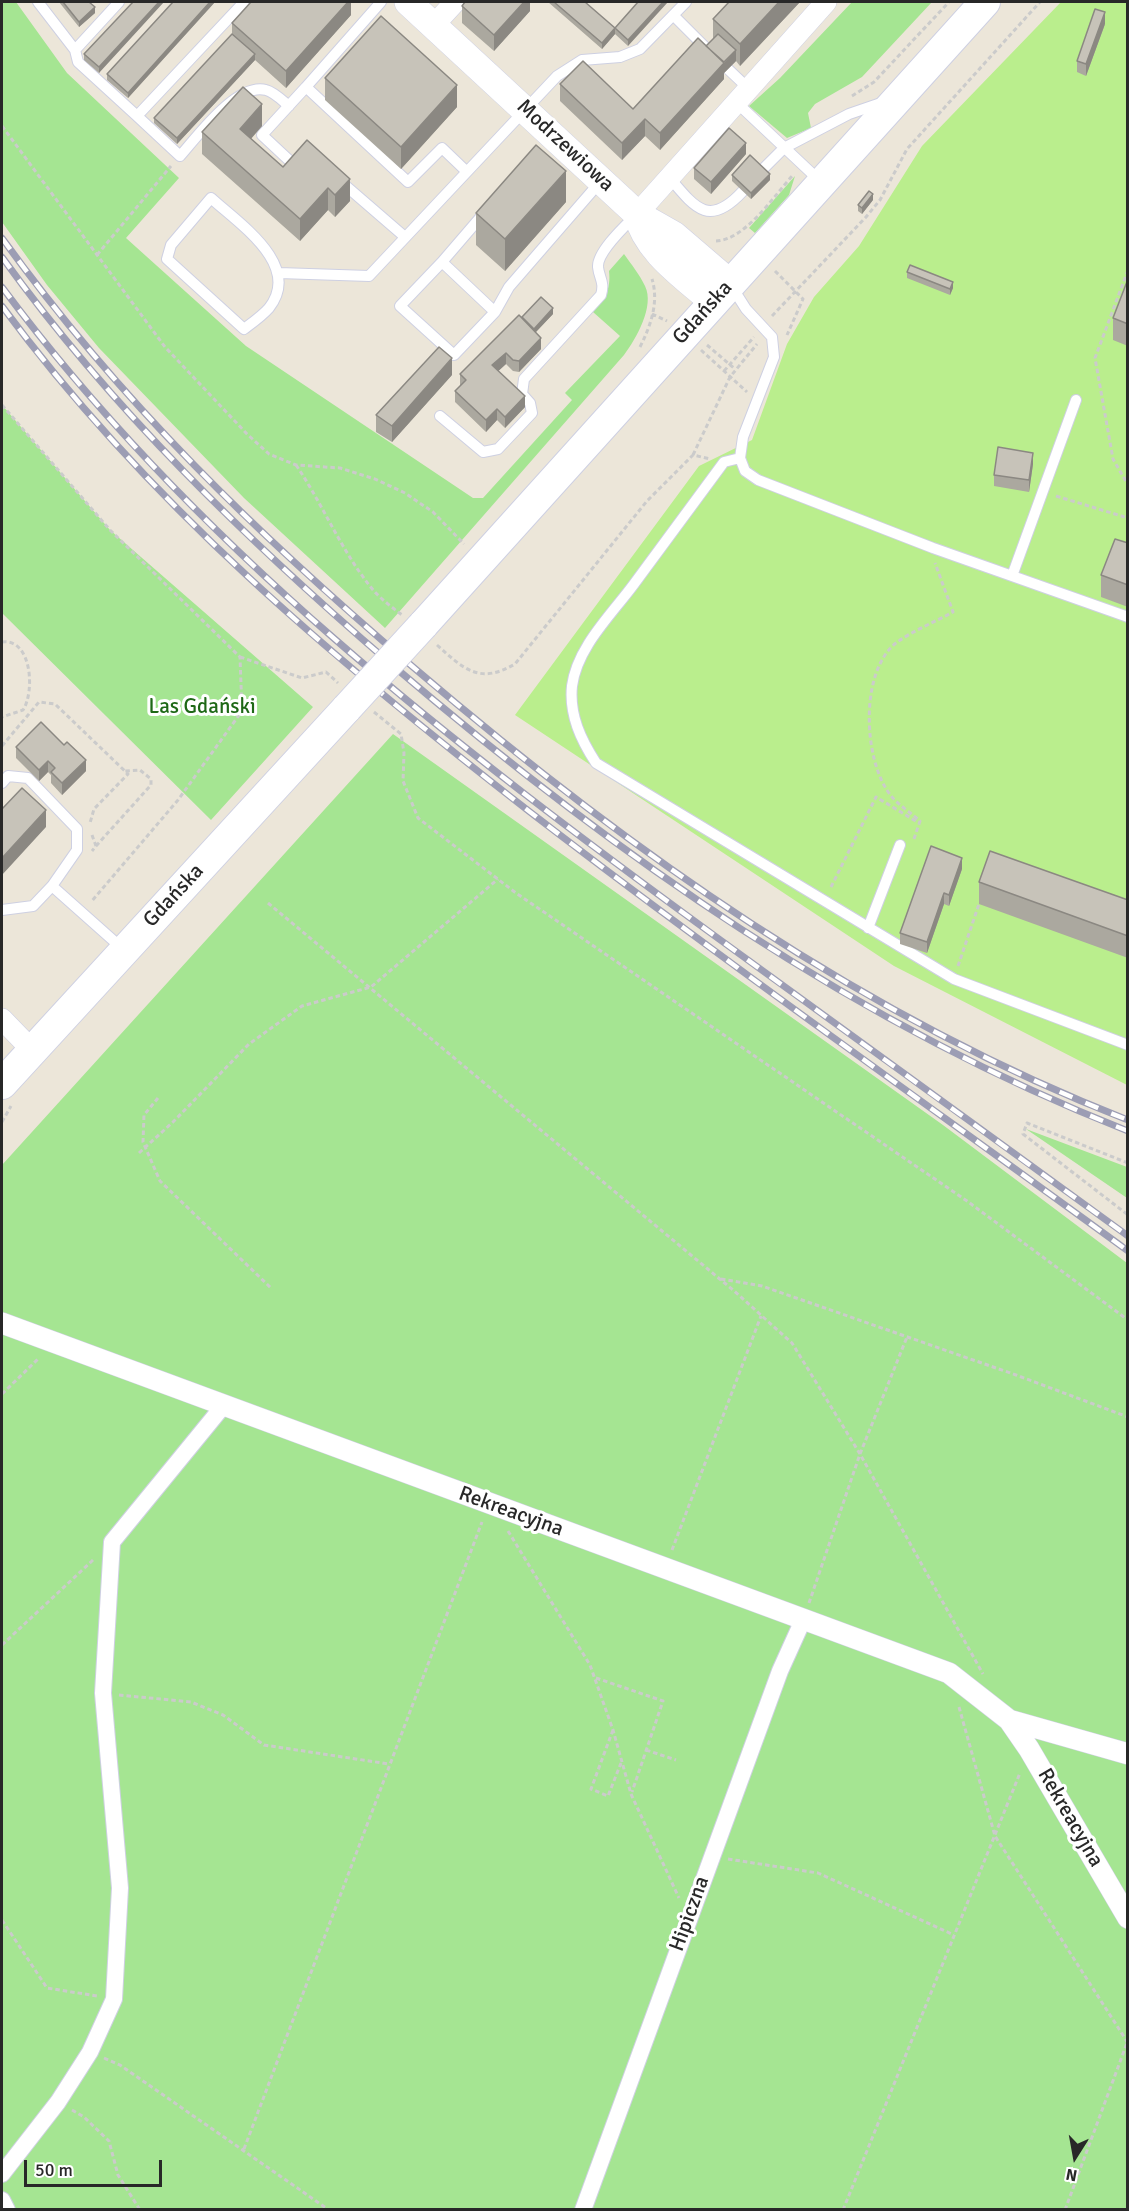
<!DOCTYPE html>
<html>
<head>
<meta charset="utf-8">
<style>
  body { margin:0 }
  #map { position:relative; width:1129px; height:2211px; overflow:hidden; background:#ece6d9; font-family:Signika,sans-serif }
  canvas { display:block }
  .frame { position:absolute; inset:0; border:3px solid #282828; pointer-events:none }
  .north { position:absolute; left:1045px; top:2127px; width:60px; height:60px; -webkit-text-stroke:4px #fff; paint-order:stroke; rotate:191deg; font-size:16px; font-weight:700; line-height:24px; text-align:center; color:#282828 }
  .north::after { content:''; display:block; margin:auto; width:21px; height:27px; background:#282828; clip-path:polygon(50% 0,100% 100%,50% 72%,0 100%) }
  .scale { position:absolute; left:24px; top:2160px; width:138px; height:27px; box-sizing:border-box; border:3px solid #282828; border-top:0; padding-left:8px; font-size:18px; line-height:21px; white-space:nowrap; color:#282828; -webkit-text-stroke:4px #fff; paint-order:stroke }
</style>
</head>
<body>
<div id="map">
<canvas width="1129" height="2211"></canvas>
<div class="frame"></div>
<div class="north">N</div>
<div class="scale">50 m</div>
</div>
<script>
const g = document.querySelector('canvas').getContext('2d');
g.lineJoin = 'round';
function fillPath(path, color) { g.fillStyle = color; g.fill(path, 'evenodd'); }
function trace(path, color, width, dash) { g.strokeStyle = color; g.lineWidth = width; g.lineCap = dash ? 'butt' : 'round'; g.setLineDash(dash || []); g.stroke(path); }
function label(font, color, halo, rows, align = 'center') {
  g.font = font + ' Signika,sans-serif'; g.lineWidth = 6; g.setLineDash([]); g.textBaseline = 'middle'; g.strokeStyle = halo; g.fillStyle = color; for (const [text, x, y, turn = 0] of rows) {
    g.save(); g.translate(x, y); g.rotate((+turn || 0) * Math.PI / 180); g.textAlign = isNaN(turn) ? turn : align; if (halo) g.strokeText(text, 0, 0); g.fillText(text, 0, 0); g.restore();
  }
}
fillPath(new Path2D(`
  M2,2H16L67,73L179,178L126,238L246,346L473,498H483L572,400L565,393L620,336L593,312C605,298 611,290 609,271L624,254C631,264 640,275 645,286C655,306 636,339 624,355L385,628L244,498L99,348L47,285L2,222Z
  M852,2H932L862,77L815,104L808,113L811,128L787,138L749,106L780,78Z
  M795,176L789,195L755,233L749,228Z
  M2,405L110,530L313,707L211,820L2,613Z
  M393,734L943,1125L1127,1263V2209H2V1165Z
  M1026,1129L1127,1167V1198Z`), '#a5e592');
fillPath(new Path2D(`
  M1061,2H1127V1085L894,966L515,715L699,466L752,440L787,344L814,297L859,246L922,146Z`), '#baee8d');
const service = new Path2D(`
  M38,2L75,50L119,2
  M674,16L706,48
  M75,50L78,62L137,116L244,2
  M728,69L748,88
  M306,87L381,2
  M736,102L821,182
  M137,116L180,156C197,137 237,82 266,90C274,92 283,101 289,106
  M300,159L292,163L262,135L306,87L408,182L442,148L466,171
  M761,171L784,148L849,114L884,102
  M669,177C695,208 709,228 743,191
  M339,180L405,237
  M211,198C238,223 303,265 269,308C262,316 252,323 244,329L167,259L171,245Z
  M442,262L495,312L454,355L400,306Z
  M442,262L485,212
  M279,273L369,276L557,76L582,60L620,57L640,49L686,2
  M732,287L746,309L772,337L774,357L743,437L740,458L745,471L758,480L933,548L1128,617
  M495,312L509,287L600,182
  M440,416L483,452L498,449L532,413L530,403L522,394L524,379L601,295C605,282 599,278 598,267C597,252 625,226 635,216
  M740,458L724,462C694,503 664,543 634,584C612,614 577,647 572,686C569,715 581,740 596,763L954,979L1128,1045
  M1012,576L1076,400
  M2,783L8,776L28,778L77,829V850L52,886L33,906L2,910
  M52,886L124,950
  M868,928L900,845`);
const pedestrian = new Path2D(`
  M2,2174L58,2102L90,2052L114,1999L120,1888L103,1693L112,1542L224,1405
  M2,2200L7,2210
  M583,2210L780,1671L803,1620`);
const minor = new Path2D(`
  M433,26L455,2
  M637,214L826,2
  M2,1019L32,1050
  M2,1323L949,1673L1009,1720L1029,1749L1128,1918
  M1009,1720L1128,1754`);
const tertiary = new Path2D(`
  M408,2L637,214L674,235L730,283
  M637,214C646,252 685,277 713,302`);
const secondary = new Path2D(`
  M423,625L985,2
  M2,1084L347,708`);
trace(service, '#ced0e2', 12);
trace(pedestrian, '#ced0e2', 18);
trace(minor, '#ced0e2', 22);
trace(tertiary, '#ced0e2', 28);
trace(secondary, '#ced0e2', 32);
trace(new Path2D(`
  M852,96L874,82L949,2
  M2,126L165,347L247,434L269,454L296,465L340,468L375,479L405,493L433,512L464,544
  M716,241C745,240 774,196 793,175
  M97,255L171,166
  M1128,270L1095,358L1113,459L1128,485
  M775,271L803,299L787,335
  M652,314L667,321
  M772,316L866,217L880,200L907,149L1040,2
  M707,345L735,369
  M640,347C651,325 659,302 652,279
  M701,350L747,392
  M724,371L754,337
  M2,405L110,530L240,657L242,711L178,800L91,902
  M693,455L730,377L757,344
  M296,465C324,506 342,553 374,591C382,600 393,608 402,615
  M1056,496L1128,518
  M2,642C32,638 35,692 23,710L2,717
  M437,645C464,669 479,685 515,664L647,501L693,455L710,459
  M240,657L302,678L326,672L338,683
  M374,712L401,734L404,753L403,781L418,818L516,893L967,1201L1128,1320
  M2,746L39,702L55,704L128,774L94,809L90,823
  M92,835L96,846L92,851
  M914,839L920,821C911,813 900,806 892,797C863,763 859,672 896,643C912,631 935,622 953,612L935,563
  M96,846L151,785V779L140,770L125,771
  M831,887L876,797L919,823
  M268,903L733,1290L792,1343L860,1454L983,1674
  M958,966L979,904
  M158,1098L144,1115L143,1142L160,1181L272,1289
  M2,1122L11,1106
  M139,1153L173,1122L249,1044L302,1006L371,987L498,879
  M1128,1163L1027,1123L1023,1134L1128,1215
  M721,1279L762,1286L1016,1375L1128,1417
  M2,1394L39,1358
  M508,1531L590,1665L613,1730L631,1794L679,1898
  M672,1550L761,1316
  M809,1603L860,1454L907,1337
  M2,1645L93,1560
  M596,1678L663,1701L632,1792
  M119,1695L191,1702L223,1715L264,1745L389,1764
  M959,1707L995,1836L1128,2043
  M613,1730L591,1789L608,1796L621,1763
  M646,1750L676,1760
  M728,1859L818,1873L954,1935
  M2,1920L47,1988L97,1996
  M104,2058L120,2065L329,2210
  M72,2110L84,2117L109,2141L118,2175L140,2210
  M244,2149L482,1522
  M843,2210L1020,1773
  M1065,2210L1127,2043`), '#cbcbcb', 3, [4.5, 3]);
trace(service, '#fff', 10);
trace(pedestrian, '#fff', 16);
trace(minor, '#fff', 21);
trace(tertiary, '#fff', 27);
trace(secondary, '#fff', 30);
const rail = new Path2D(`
  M2,238C121,403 258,535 413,667C627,850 863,1017 1128,1120
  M2,257C113,411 248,541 391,664C613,854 855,1024 1128,1131
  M2,287C196,548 457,748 719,939C855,1038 991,1137 1128,1236
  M2,306C148,504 337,662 530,812C726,963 928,1105 1128,1251`);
trace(rail, '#9c9db4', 7);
trace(rail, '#fff', 4.5, [14]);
const secondaryBridge = new Path2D(`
  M347,708L423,625`);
trace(secondaryBridge, '#ced0e2', 32, []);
trace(secondaryBridge, '#fff', 30);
fillPath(new Path2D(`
  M59,2H89L95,13L79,27Z
  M133,2L99,73L84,60V54Z
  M173,2H215L128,98L107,80V74Z
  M351,2V15L286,88L255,60L177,144L154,123V118L232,34V23Z
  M530,2V11L494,51L462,23V6Z
  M548,2H585L615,28L638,2L628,46L615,34L602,49Z
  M729,2H800L740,66L736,61L724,73V79L660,150L645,136L622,160L560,101V84L633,109L706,46L713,39V19Z
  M1105,24L1086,76L1077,72V61Z
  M325,78L457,107L401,169L325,100Z
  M262,126L251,139L283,167L307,140L350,201L335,217L328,210L300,241L202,154V132Z
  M746,154L711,194L694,179V168Z
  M732,175L770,180L751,199L732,181Z
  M873,200L862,214L858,211V205Z
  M566,202L505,271L476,245V213Z
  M907,272L953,288L950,295L907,278Z
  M1128,279V346L1113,340V318Z
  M553,314L536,332L541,349L519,372L513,371L506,364L498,371L525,407L505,428L497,420L486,432L455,402V391L460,386V374L522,319V317Z
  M452,375L392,442L376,432V415Z
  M1033,464L1029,492L994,486V475Z
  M1128,543V607L1101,597V575Z
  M16,747L86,771L62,795L51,783V775L48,772L39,781L16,758Z
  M962,869L949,906L944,904L927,953L900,944V933Z
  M979,882L1128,900V958L979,904Z`), '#aba89f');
fillPath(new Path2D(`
  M159,2H164L99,73V67Z
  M210,2H215L128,98V93Z
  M348,2H351V15L286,88V71Z
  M524,2H530V11L494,51V35Z
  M663,2H668L628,46V40Z
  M779,2H800L740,66V44Z
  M95,7V13L79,27V22Z
  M1105,12V24L1086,76V64Z
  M615,28V34L602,49V43Z
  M736,50V61L724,73V79L660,150V133Z
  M255,54V60L177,144V138Z
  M457,85V107L401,169V147Z
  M262,104V126L240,151V129Z
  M645,119V136L622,160V143Z
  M746,143V154L711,194V182Z
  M566,171V202L505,271V239Z
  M770,174V180L751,199V193Z
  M350,179V201L335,217V195Z
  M328,188V210L300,241V219Z
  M873,194V200L862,214V208Z
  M953,282V288L950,295V289Z
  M553,308V314L534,334V329Z
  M541,338V349L519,372V361Z
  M506,353V364L492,377V365Z
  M452,358V375L392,442V426Z
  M525,396V407L505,428V417Z
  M497,409V420L486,432V420Z
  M1033,453V464L1029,492V480Z
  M86,760V771L62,795V783Z
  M48,761V772L39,781V770Z
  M46,810V827L2,875V858Z
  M962,858V869L949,906V895Z
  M944,893V904L927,953V942Z`), '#8b8882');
const building = new Path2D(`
  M63,2H89L95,7L79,22Z
  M133,2H159L99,67L84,54Z
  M173,2H210L128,93L107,74Z
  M251,2H348L286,71L232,23Z
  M465,2H524L494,35L462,6Z
  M554,2H585L615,28L638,2H663L628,40L615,28L602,43Z
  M729,2H779L740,44L713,19Z
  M1095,9L1105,12L1086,64L1077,61Z
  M381,16L457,85L401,147L325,78Z
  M232,34L255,54L177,138L154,118Z
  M718,34L736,50L724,62L706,46Z
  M698,38L724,63L660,133L645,119L622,143L560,84L583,61L633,109Z
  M243,87L262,104L240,129L283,167L307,140L350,179L335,195L328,188L300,219L202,132Z
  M729,128L746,143L711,182L694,168Z
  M536,145L566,171L505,239L476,213Z
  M750,155L770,174L751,193L732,175Z
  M869,191L873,194L862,208L858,205Z
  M910,265L953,282L950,289L907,272Z
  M1128,279V324L1113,318Z
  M541,297L553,308L534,329L522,317Z
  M519,315L541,338L519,361L513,360L506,353L492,365L525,396L505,417L497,409L486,420L455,391L466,380L460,374Z
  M439,347L452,358L392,426L376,415Z
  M998,447L1033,453L1029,480L994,475Z
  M1115,539L1128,543V585L1101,575Z
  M41,722L64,745L67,742L86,760L62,783L51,772L55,768L48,761L39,770L16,747Z
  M22,788L46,810L2,858V809Z
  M931,846L962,858L949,895L944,893L927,942L900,933Z
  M990,851L1128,900V936L979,882Z`);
fillPath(building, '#c7c3b9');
trace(building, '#8b8882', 1.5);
label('21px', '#282828', '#fff', [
  ["Modrzewiowa",565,146,43],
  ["Gdańska",703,313,-48],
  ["Gdańska",174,896,-47],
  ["Rekreacyjna",511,1512,20],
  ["Rekreacyjna",1070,1818,60],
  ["Hipiczna",690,1914,-70]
]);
label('21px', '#1e6816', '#fff', [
  ["Las Gdański",202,707]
]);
</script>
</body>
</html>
